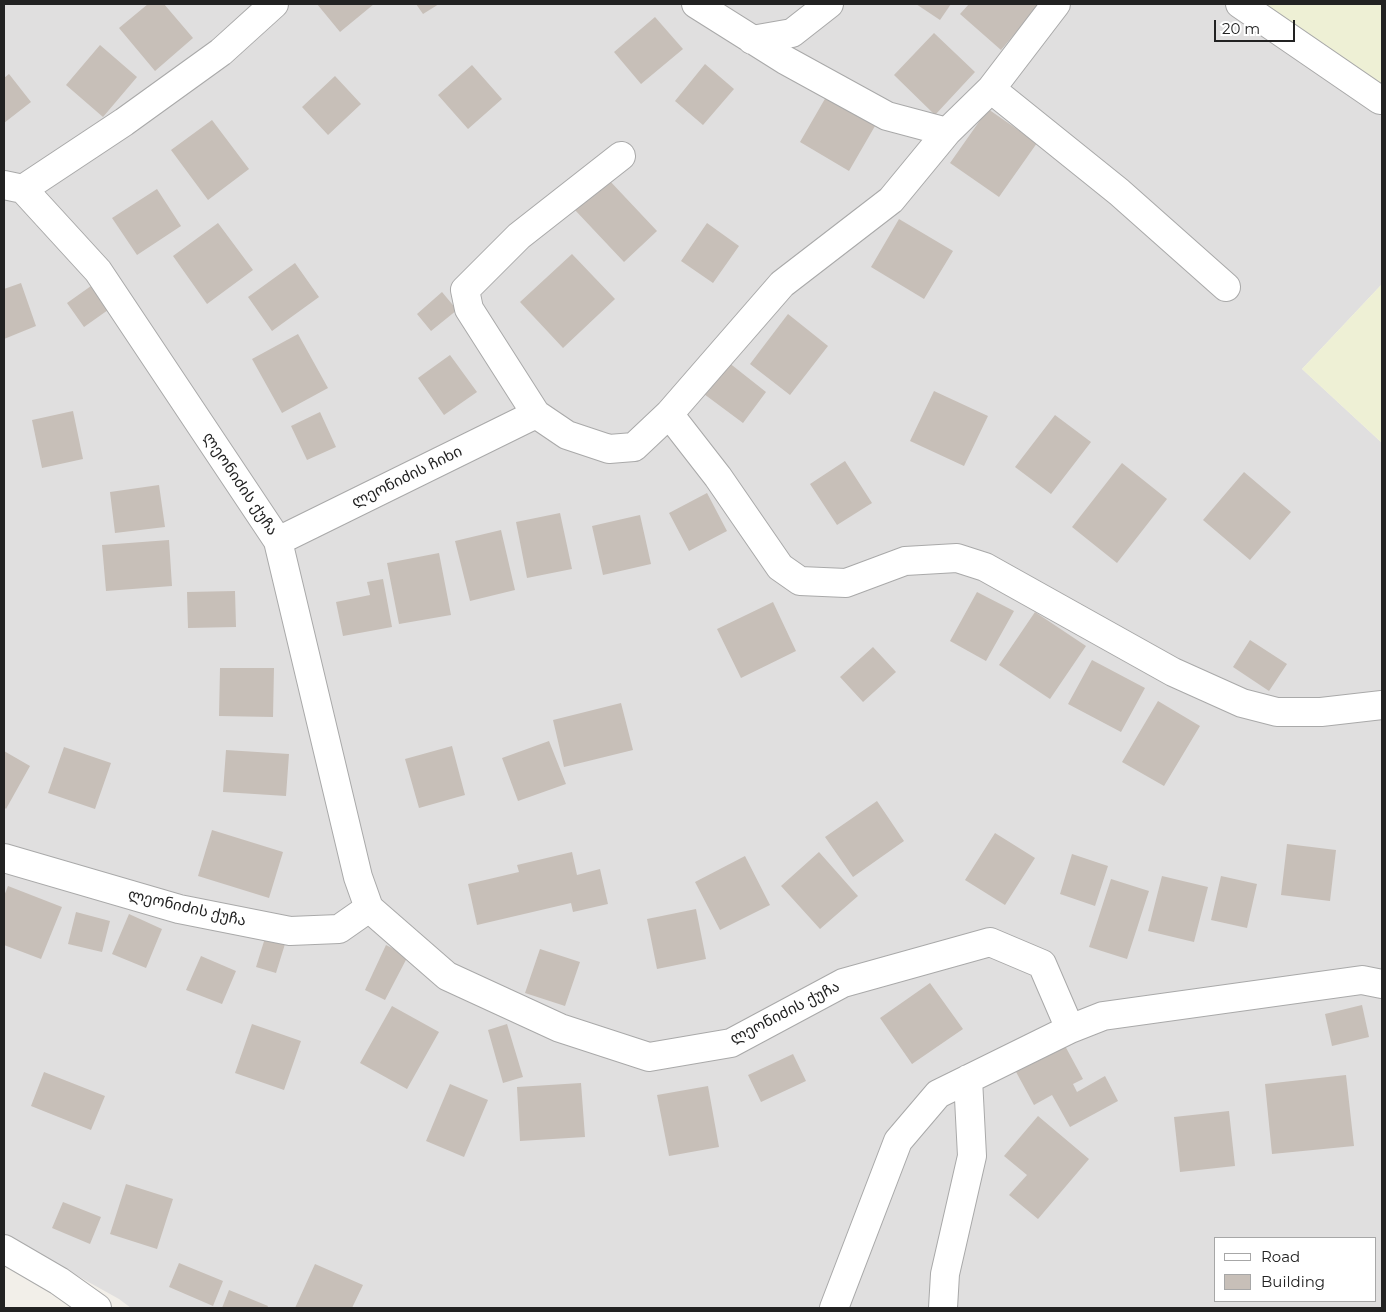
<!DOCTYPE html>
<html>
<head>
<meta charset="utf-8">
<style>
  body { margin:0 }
  #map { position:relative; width:1386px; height:1312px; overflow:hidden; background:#f2efe9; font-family:Montserrat,sans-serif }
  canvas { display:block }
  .frame { position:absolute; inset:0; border:5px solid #222; pointer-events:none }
  .legend { position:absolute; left:1214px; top:1237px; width:162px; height:65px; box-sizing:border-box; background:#fff; border:1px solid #a7a7a7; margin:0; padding:6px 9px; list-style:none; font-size:15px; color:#222 }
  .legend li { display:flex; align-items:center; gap:10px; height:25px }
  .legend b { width:25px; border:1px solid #a7a7a7 }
  .scale { position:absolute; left:1214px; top:20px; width:81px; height:22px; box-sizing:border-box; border:2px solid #222; border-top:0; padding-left:6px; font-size:15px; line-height:18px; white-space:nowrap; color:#222; -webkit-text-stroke:4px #fff; paint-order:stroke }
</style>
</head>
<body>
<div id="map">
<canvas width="1386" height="1312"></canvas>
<div class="frame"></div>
<ul class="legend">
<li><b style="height:6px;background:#fff"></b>Road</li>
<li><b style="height:14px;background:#c7bfb8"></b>Building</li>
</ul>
<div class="scale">20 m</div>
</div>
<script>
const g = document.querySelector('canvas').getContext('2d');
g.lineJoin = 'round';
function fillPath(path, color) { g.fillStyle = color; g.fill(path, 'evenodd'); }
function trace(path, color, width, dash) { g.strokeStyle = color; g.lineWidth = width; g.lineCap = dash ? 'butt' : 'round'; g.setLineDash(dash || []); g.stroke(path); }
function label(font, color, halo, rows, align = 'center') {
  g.font = font + ' Montserrat,"Noto Sans Georgian",sans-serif'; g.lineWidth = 4; g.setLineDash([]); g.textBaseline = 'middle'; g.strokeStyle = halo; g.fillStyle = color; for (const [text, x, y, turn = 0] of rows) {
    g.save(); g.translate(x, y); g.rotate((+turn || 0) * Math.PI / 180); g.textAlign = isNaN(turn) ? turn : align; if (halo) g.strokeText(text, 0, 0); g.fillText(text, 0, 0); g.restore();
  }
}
fillPath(new Path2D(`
  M4,4H1240L1382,95V284L1302,369L1382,443V1308H131L119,1299L4,1235ZM1215,1238H1375V1301H1215Z`), '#e0dfdf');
fillPath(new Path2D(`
  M1240,4H1382V95Z
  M1382,284V443L1302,369Z`), '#eef0d5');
fillPath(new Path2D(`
  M148,4H164L193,38L155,71L119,28Z
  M317,4H374L340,32Z
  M416,4H439L423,14Z
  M916,4H951L940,20Z
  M969,4H1037L1039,5L1001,50L960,14Z
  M655,17L683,49L641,84L614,52Z
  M934,33L975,72L935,115L894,75Z
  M100,45L137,77L103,117L66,85Z
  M705,64L734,89L703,125L675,101Z
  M472,65L502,99L468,129L438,95Z
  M9,74L31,102L4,123V78Z
  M335,76L361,104L328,135L302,107Z
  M826,97L875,126L849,171L800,142Z
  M988,109L1037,143L999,197L950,163Z
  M212,120L249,169L208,200L171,150Z
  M608,179L657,231L624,262L575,210Z
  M157,189L181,226L137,255L112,218Z
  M899,219L953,251L924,299L871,267Z
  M218,223L253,270L207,304L173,256Z
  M707,223L739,246L713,283L681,261Z
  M572,254L615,299L563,348L520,302Z
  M295,263L319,297L272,331L248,297Z
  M21,283L36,326L4,339V289Z
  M91,286L108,310L84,327L67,303Z
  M442,292L457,310L431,331L417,314Z
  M788,314L828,346L790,395L750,364Z
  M298,334L328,388L282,413L252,359Z
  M450,355L477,392L444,415L418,378Z
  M728,362L766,392L743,423L704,394Z
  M934,391L988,416L964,466L910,441Z
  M73,411L83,459L42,468L32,420Z
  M320,412L336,447L307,460L291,426Z
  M1055,415L1091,442L1051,494L1015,467Z
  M845,461L872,503L837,525L810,484Z
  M1122,463L1167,499L1117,563L1072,527Z
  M1244,472L1291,512L1250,560L1203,520Z
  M159,485L165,527L115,533L110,492Z
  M707,493L727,531L689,551L669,513Z
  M560,513L572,569L527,578L516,522Z
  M640,515L651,564L603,575L592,526Z
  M501,530L515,590L470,601L455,541Z
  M169,540L172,586L106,591L102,545Z
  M439,553L451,615L399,624L387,563Z
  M383,579L392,627L343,636L336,602L370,595L367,582Z
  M235,591L236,627L188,628L187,592Z
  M977,592L1014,611L986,661L950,641Z
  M773,602L796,651L741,678L717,629Z
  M1035,612L1086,646L1050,699L999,665Z
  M1250,640L1287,664L1269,691L1233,667Z
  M873,647L896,672L863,702L840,677Z
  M1092,660L1145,688L1121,732L1068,704Z
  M220,668H274L273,717L219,716Z
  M1158,701L1200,726L1164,786L1122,762Z
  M621,703L633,750L564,767L553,720Z
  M549,741L566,784L518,801L502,758Z
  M452,746L465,795L419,808L405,759Z
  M64,747L111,763L95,809L48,793Z
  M226,750L289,754L286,796L223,792Z
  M4,751L30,766L6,809L4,807Z
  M877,801L904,841L853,877L825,837Z
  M212,830L283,852L269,898L198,876Z
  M995,833L1035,858L1005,905L965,880Z
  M1287,844L1336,850L1330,901L1281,895Z
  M572,852L577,875L600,869L608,904L573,912L571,903L477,925L468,884L519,872L517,865Z
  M819,852L858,896L820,929L781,886Z
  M1072,854L1108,866L1095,906L1060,894Z
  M745,856L770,905L720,930L695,882Z
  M1162,876L1208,887L1194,942L1148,931Z
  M1221,876L1257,884L1247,928L1211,920Z
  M1111,879L1149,891L1127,959L1089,947Z
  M8,886L62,907L41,959L4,945V896Z
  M696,909L706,959L657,969L647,919Z
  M76,912L110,921L102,952L68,944Z
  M129,914L162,929L146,968L112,954Z
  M265,938L285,944L276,973L256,967Z
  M386,945L408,956L385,1000L365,990Z
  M540,949L580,962L565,1006L525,993Z
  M201,956L236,971L222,1004L186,990Z
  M930,983L963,1029L912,1064L880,1018Z
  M1362,1005L1369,1037L1332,1046L1325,1014Z
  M392,1006L439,1032L407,1089L360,1063Z
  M252,1024L301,1041L284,1090L235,1073Z
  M507,1024L523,1077L503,1083L488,1030Z
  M1064,1044L1083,1079L1073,1084L1077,1092L1105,1076L1118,1101L1070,1127L1052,1095L1034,1105L1015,1070Z
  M793,1054L806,1081L761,1102L748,1075Z
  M44,1072L105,1096L91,1130L31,1106Z
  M1346,1075L1354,1146L1272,1154L1265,1084Z
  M581,1083L585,1137L520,1141L517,1087Z
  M450,1084L488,1100L464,1157L426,1141Z
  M708,1086L719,1147L669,1156L657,1095Z
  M1229,1111L1235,1166L1180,1172L1174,1117Z
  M1038,1116L1089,1159L1038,1219L1009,1195L1027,1175L1004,1156Z
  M126,1184L173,1199L157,1249L110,1234Z
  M63,1202L101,1217L90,1244L52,1228Z
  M179,1263L223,1281L213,1306L169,1287Z
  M315,1264L363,1285L352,1308H295Z
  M229,1290L268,1306L267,1308H222Z`), '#c7bfb8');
const minor = new Path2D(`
  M696,4L785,60L887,116L947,132L991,89L1056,4
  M1240,4L1380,100
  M752,40L792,33L829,4
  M991,89L1119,192L1226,287
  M621,156L519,236L465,290L469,309L536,414L567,435L609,449L634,447L669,414L782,284L891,200L947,132
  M4,185L23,189L98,271L278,541L358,877L369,908L447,976L560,1028L649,1057L731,1043L843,983L990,942L1042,964L1070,1029
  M23,189L124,122L221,52L274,4
  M669,414L718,477L780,567L800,581L846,583L905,561L957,558L985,567L1173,672L1242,703L1277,712H1321L1382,705
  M278,541L536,414
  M4,858L179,909L290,931L339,929L369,908
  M4,1249L59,1281L97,1308
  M834,1308L898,1141L938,1094L1070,1029L1103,1016L1362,980L1382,984
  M943,1308L945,1274L972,1156L968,1079`);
trace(minor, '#a9a9a9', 30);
trace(minor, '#fff', 28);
label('15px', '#222', '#fff', [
  ["ლეონიძის ჩიხი",407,477,-26],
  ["ლეონიძის ქუჩა",240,484,56],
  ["ლეონიძის ქუჩა",187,908,13],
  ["ლეონიძის ქუჩა",785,1013,-27]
]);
</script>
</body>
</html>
